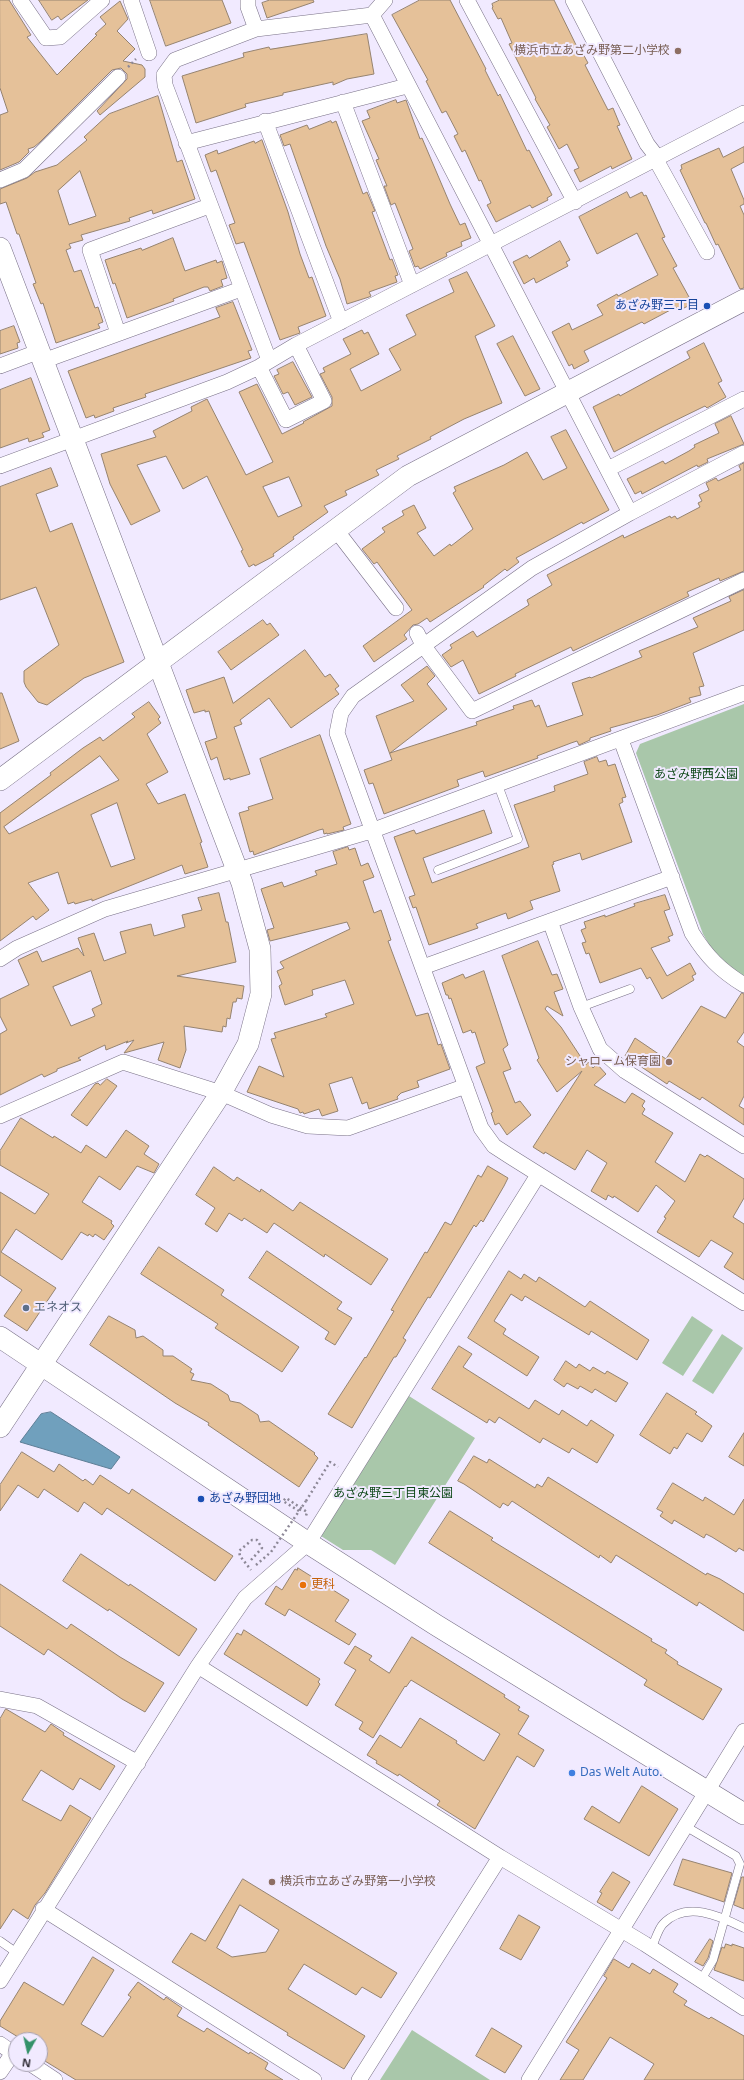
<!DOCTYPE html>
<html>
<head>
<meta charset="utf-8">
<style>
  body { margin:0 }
  #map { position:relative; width:744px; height:2080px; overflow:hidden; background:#f1eaff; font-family:"Noto Sans",sans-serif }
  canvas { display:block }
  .north { position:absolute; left:8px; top:2032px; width:40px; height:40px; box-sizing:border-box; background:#f1eaff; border:1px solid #a5a0b0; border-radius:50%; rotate:188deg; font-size:11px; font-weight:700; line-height:16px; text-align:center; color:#34303a }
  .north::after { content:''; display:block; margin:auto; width:14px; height:18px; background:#339169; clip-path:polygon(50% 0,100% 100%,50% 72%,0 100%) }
</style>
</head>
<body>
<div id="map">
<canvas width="744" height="2080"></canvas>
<div class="north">N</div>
</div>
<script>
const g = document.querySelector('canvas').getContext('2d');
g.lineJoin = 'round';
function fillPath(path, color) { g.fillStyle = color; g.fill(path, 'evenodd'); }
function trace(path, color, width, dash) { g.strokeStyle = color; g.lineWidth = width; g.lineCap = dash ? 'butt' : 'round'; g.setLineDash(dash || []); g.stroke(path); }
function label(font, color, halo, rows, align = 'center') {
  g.font = font + ' "Noto Sans","Noto Sans JP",sans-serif'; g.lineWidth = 4; g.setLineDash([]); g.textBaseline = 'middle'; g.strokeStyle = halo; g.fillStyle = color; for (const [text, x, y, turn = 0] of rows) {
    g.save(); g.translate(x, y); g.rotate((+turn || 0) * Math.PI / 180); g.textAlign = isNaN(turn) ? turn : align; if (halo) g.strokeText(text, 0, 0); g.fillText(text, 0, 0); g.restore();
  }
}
fillPath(new Path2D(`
  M744,704V978L715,955L703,934L636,753L640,744Z
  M692,1316L713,1330L683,1376L662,1363Z
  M722,1334L743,1348L713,1394L692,1381Z
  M409,1396L475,1438L395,1565L371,1550H343L321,1536Z
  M412,2030L490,2080H380Z`), '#a9c7aa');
const water = new Path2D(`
  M51,1412L120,1457L111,1469L20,1442L41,1414Z`);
fillPath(water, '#70a0bd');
trace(water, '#5e7e96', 1);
const building = new Path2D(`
  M0,0H9L31,35L27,37L57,75L97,35L95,34L106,24L100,17L120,1L128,19L117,31L135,49L123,61L142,65L145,69V77L100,115L97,111L127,79V74L121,68L112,70L40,142L34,147L28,149L29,152L19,162L0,170V115L8,112L0,88Z
  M39,0H88L61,20L58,16L52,20Z
  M150,0H222L231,23L166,46Z
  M270,0H313L314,2L267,18L262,3Z
  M420,0H450L486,69L485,70L498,96L500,94L527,151L529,150L552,195L547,198L548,200L532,208L530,205L496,222L487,205L491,203L481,180L479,181L465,150L462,152L454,136L458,134L446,111L442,113L426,81L428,80L392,15Z
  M500,0H554L579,51L581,50L588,63L585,65L608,110L613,108L620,125L617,126L632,159L612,169L611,166L580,182L574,170L579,168L567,144L559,149L547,127L550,125L535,99L536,98L509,44L512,43L501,18L498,19L492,8L493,7L492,4Z
  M367,34L374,74L347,79L333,85V82L283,93V95L245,104L246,107L196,123L182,76L244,57L243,53L269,47L270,49Z
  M158,96L177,162L182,160L195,199L153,214L152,210L129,218L130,221L81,235L83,240L69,244L71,248L66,250L74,272L81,270L95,308L98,307L103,322L98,324L100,328L56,343L43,303L41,304L33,284L36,283L19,234H17L6,202L0,204V189L27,178L35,172L57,165L87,140L84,137L109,114ZM80,171L96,216L69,225L58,191Z
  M396,100L397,103L406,100L420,139L422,138L450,204L460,225L465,223L471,238L461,242L462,246L446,253L447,256L420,269L418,266L415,267L409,251L413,249L395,203L391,205L384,186H387L376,160L379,159L362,121L370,118L367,111Z
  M331,121L332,123L336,121L363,194L367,192L375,211L372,212L390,260L392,259L398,275L395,276L397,282L369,292L371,296L369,297L347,304L340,279L326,246L290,144L284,146L280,135L307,125L309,129Z
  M262,140L288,212L300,254L309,278L312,277L326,316L298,327L300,333L280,340L244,242L236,244L229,225L235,223L216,170L211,172L205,155L217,150L218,154L254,141L255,143Z
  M744,147V162L731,169L744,200V204L740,206L744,215V288L740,289L718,244L716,245L706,223H705L680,170L682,169L681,165L719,148L723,157Z
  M627,192L630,198L642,192L644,196L646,195L665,237L662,238L677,266L673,268L689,297L687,298L690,305L678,311L676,307L644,324L642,322L584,351L589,361L574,369L572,364L569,366L552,332L569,323L572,330L603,315L597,305L617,294L618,296L658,275L637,233L597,254L579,217Z
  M173,238L185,271L216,260L217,263L222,261L227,278L221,280L223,286L210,291L208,287H204L173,299L174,301L127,318L115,283L113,284L105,260L141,248L142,250Z
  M560,241L570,260L566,262L568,266L536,283L534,278L524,284L513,262L527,255L529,258Z
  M467,272L495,326L475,336L502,403L464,419L430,437L431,439L397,456L399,459L376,470L379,475L345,491L347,495L324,506L328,512L293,537L294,539L273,554L274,556L255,566L254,564L249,567L241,551L243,550L207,476L183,489L166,456L137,465L160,511L131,525L110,484L101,454L156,437L153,431L192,411L191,407L207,399L246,475L273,462L239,392L257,384L282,434L304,423L303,422L332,406V397L320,374L325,372L323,368L351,354L343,339L362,330L364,334L368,332L379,354L350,369L361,391L401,370L389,349L416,335L406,315L454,292L449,280ZM289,477L302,506L278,517L263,487Z
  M233,302L252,350L248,351L251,358L145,394L146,397L113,408L114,411L95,418L94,415L86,418L68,371L220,317L216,308Z
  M14,326L20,342L17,343L18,348L0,354V331Z
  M513,336L540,389L525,396L497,344Z
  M704,343L722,381L718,383L726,397L707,408L705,406L664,426L614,452L593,407L619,394L620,396L690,358L687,352Z
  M293,362L312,397L295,405L288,392L283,394L274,376L279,374L277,370Z
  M31,378L50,430L42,433L44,437L29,442L28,438L0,448V390Z
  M731,416L744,444L707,459L708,462L698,467L697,465L642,494L641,491L635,494L627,479L663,461L665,464L689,451L695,447L694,445L719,433L715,424Z
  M566,430L609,510L583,524L582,522L516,558L519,562L507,571L505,569L483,586L484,587L430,622L427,618L418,624L413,625L404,635L407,639L374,662L363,646L412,610L377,562L374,564L362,549L385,532L382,528L404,515L402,511L414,505L426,528L417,533L434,556L450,544L451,546L473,529L453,493L456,491L454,487L504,465L527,452L543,480L567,468L551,437Z
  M744,463V571L720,581L719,578L687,592L689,596L573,651L571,647L515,674L516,676L479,694L463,660L451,667L442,655L452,648L450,645L473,631L477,637L529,605L527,600L552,585L547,575L623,535L624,538L670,516L671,518L675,516L677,519L700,507L698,503L702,501L699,495L709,490L706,483L716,478L718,481L741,470L739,466Z
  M51,468L58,486L36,494L50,532L72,523L124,662L84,678L47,705L38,702L26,687L24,682V671L59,645L36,587L0,600V487Z
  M744,590V630L693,653L704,686L699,687L701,695L689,698L691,702L657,715L610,728L611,731L590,738V740L579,745L577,741L571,743L537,756L538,758L485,777L483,771L457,780L459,786L384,814L373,783L369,784L364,770L392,760L376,716L414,701L401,685L427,666L435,676L427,684L447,709L390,753L477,725L476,722L514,709L513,706L532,700L535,707L539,705L547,727L583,715L572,683L590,677L591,678L642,657L639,651L698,627L693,618L731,601L729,597Z
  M263,620L267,625L270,623L279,635L231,670L218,652Z
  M305,650L325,677L330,674L339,686L335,689L339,694L291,728L269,698L240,720L242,724L234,727L250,774L230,780V778L224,780L217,757L211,760L205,742L217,738L209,711L205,712V710L194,713L186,690L224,677L233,703Z
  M0,693H2L19,741L0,749Z
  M149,702L160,717L158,719L161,723L147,734L168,772L146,784L158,804L185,794L202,842L200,843L208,867L185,874L182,865L92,901V899L75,904L74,902L68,904L58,872L28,883L49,910L36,920L33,916L0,941V813L51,775L50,773L83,748L100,737L103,741L135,717L132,714ZM100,756L119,780L9,834L4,827ZM117,803L135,859L111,867L91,815Z
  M320,735L351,824L343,827L344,830L327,834V833L324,834L323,829L319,830L254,855L253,851L250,852L239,813L249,810L248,807L273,799L260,759Z
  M597,757L599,762L606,760L608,766L615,764L626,797L622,798L623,802L619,804L632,842L582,860L580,853L553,862L554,864L552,865L560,891L530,901L533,909L508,919L506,913L476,924L478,928L429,945L416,907L413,908L409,897L415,895L394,837L414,830L416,834L484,810L492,833L423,858L432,883L529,847L514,805L555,791L554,786L588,774L584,762Z
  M348,847L349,850L355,848L361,866L368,863L374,877L363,881L374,913L381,910L391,940L388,941L416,1016L428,1013L438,1045L441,1044L450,1069L417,1081L419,1087L401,1093L397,1097L398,1099L369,1109L367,1102L362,1104L352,1077L329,1084L338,1111L322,1116L319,1109L304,1114L303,1112L300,1113L298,1109L247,1092L259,1066L284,1077L271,1039L276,1038L274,1033L327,1017L325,1014L354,1004L345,980L312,990L313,995L285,1005L279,986L282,984L277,971L284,968L280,962L350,929L347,922L270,941L267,930L274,928L261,889L282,882L284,887L317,875L315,871L337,864L333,852Z
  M219,893L226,922H228L236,962L177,976L244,986L242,999L237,998L236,1002H233L230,1019L227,1018L226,1027L223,1026L222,1032L184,1026L186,1050L180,1068L158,1060L164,1042L124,1053L134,1040L126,1043L128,1041L106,1050L105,1045L78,1058L81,1060L57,1069V1071L44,1077L42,1074L0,1095V1034L7,1030L0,1016V999L29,985L18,960L37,951L42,962L78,948L84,956L78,938L94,933L104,961L126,953L120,932L151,924L154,936L185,927L182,915L202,910L198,898ZM91,971L102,1004L92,1009L95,1016L71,1026L53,987Z
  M665,895L670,909L664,911L673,935L668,937L670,941L651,948L667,976L690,963L696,974L692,976L694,980L662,999L650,977L647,979L641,968L600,983L589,953L586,954L582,943L586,942L581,930L586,928L584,922L605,915V917L635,906L634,904Z
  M538,941L552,975L557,974L563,989L554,992L563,1016L547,1006L545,1009L561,1027L586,1065L588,1062L593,1068L597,1064L606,1074L594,1085L625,1103L632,1093L645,1101L642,1106L645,1109L642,1114L673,1133L655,1162L685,1182L700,1154L705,1157L707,1155L744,1179V1198L733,1217L744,1224V1280L724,1267L733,1253L711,1240L699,1257L657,1232L666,1218L664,1217L675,1201L656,1185L638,1212L614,1196L613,1198L608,1195L606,1200L591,1191L607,1163L587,1150L575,1170L545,1152L544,1154L533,1147L582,1071L557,1092L537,1060L539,1058L502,956Z
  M484,971L508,1045L503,1049L511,1069L503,1072L515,1103L520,1101L531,1115L507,1135L499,1123L495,1125L491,1113L493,1112L476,1067L485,1063L475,1032L472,1033L471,1030L463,1033L451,998L449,999L448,995H446L442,983L463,974L465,978Z
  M742,993L744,994V1032L737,1042L744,1047V1096L739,1106L744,1109V1125L702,1097L700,1100L669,1081L667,1084L625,1056L635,1038L666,1059L701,1006L725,1018Z
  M107,1079L117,1086L87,1126L71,1115L95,1084L98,1083L100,1085Z
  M21,1118L53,1138L54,1136L81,1153L86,1145L106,1158L126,1130L149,1146L144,1154L159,1164L154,1173L137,1166L120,1190L99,1176L82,1202L112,1221L111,1223L114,1226L104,1240L95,1234L93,1237L89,1234L88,1236L81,1232L62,1260L16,1229L1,1252L56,1288L27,1331L4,1316L22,1290L0,1275V1192L35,1214L49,1194L0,1165V1151Z
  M488,1166L508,1178L504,1186L483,1222L481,1220L476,1227L474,1225L430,1298L428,1297L403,1338L406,1340L396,1357H394L352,1428L328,1414L365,1357L366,1358L394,1311L391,1310L425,1252L427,1253L445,1222L451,1225L478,1175L481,1177Z
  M214,1167L234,1181L237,1177L260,1192L261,1189L293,1211L300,1202L388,1259L371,1285L325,1254L324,1257L274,1223L267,1233L244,1218L242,1221L229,1213L217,1232L205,1224L215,1208L196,1195Z
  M159,1247L224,1290L221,1295L299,1347L282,1372L215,1328L218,1324L141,1274Z
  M267,1251L342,1302L337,1309L352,1318L335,1345L325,1339L329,1332L249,1278Z
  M509,1271L521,1279L524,1274L536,1282L539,1277L585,1307L590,1301L649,1340L637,1360L591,1331L589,1335L525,1296L522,1301L511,1294L494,1321L506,1329L503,1334L539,1357L527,1376L468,1338Z
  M109,1316L135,1330L136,1338L143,1336L163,1350V1356H173L192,1369L190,1372L194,1374L191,1380L211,1384L228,1395L230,1401L240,1403L258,1415L260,1422L269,1421L315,1453L314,1454L318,1458L299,1487L208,1425L209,1423L175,1403L90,1345Z
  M459,1346L472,1354L463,1367L529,1409L535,1400L559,1415L562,1410L587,1426L591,1420L614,1435L597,1463L572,1448L569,1453L543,1438L540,1443L499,1417L495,1423L489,1419L487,1423L432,1389Z
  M566,1361L576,1368L579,1364L590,1371L593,1367L605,1374L607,1371L628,1383L616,1402L595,1389L592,1393L580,1386L578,1389L567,1383L564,1387L554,1380Z
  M667,1393L697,1412L695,1414L698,1416L712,1426L702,1442L687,1433L677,1449L674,1447L670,1454L640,1435Z
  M744,1433V1466L729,1457Z
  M22,1452L54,1472L59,1464L83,1481L85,1479L93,1485L100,1475L129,1494L132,1489L233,1556L215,1581L107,1508L102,1515L84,1502L78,1512L44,1489L38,1498L18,1485L0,1511V1485Z
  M474,1456L487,1463L489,1459L535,1488L537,1484L542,1487L548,1477L706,1575L707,1573L720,1579L744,1594V1631L699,1602L697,1606L616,1555L611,1563L600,1555L599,1558L512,1501L508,1506L503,1503L500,1508L464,1484L458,1481Z
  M673,1483L703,1501L705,1497L734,1515L744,1499V1551L739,1548L736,1552L712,1537L706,1534L704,1538L674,1520L672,1524L660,1516L663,1512L657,1509Z
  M450,1511L493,1538L491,1540L652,1639L651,1641L667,1650L665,1653L678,1662L677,1664L722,1689L703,1720L644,1685L647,1680L429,1543Z
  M81,1554L129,1586L130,1584L197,1629L179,1656L109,1609L108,1611L63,1581Z
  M298,1568L349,1600L335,1621L356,1634L349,1645L289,1609L285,1616L265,1604L276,1586L282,1590L295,1569L297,1570Z
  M0,1584L67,1629L71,1624L120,1657L164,1683L145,1712L122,1699L48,1649L44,1655L0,1626Z
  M244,1630L320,1679L318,1682L320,1684L307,1706L224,1654L237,1633L241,1635Z
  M412,1637L505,1695L504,1697L520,1707L518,1710L529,1716L518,1734L544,1750L534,1767L517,1756L475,1829L437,1805L440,1801L399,1774L398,1776L376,1763L377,1761L367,1755L380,1735L401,1748L420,1718L457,1741L456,1743L484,1761L500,1734L411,1680L406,1687L405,1686L373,1738L359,1729L363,1722L335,1705L356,1670L344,1663L355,1646L372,1656L369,1660L389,1673Z
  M6,1709L45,1732L51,1724L64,1733L63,1735L115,1766L100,1790L80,1778L73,1790L41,1770L22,1800L61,1821L70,1805L91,1818L45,1893L35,1905L28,1919L13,1909L0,1929V1719Z
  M642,1786L678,1809L649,1856L584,1819L592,1806L619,1823Z
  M683,1859L732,1873L724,1902L674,1885Z
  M613,1872L630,1882L612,1911L597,1902L602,1893L600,1892Z
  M742,1877H744V1909L734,1905Z
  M243,1879L397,1973L381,1998L362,1987L356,1995L304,1964L288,1989L365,2036L344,2069L287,2035L288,2033L172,1962L191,1933L205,1941ZM240,1905L279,1930L266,1952L232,1957L217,1948Z
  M519,1915L540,1927L521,1960L500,1949Z
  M710,1939L713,1941L708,1958L703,1966L695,1962Z
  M726,1944L732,1946V1944L744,1948V1981L714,1970L722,1947L724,1948Z
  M93,1957L114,1970L81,2024L103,2037L131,1997L128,1995L138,1982L164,2000L166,1997L182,2008L177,2016L204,2032L207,2028L249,2054L250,2052L268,2063L265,2069L283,2080H76L40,2058V2040H23L0,2026V2021L24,1982L63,2005Z
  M614,1959L629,1968L632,1963L650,1974L653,1969L678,1984L673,1992L687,2001L684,2005L709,2019L711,2017L744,2036V2080H644L654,2064L610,2037L583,2080H560L579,2050L566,2042L607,1978L604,1976Z
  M492,2028L522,2046L505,2073L476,2056Z`);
fillPath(building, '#e5c199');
trace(building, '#958370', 1);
const lane = new Path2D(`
  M438,870L518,839L498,785
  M581,1007L630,989
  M685,1826L736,1856L740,1864L713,1960L701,1980
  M0,1941L17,1953
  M651,1949C655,1941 658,1929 663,1924C686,1900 720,1916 744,1928`);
const street = new Path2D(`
  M20,0L46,38L60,37L102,0
  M131,0L149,53
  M248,0V7L256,29
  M467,0L575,202
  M573,0L647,144L657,157
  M372,15L630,513
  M343,102L412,285
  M265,121L341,322
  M186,143L407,86
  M655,158L707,252
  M0,180L24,170L118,77
  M118,333L90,250L209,206
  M269,360L165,85L164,75L175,60L256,29L372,15L385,0
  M43,361L241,289
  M0,366L40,351
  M259,367L286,420L324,401L296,345
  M744,453L630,513L532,568L353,696L341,713L337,733L481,1128L494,1146L511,1157L744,1303
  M0,466L227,382L259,367L296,345L744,113
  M608,469L744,399
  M336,530L396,608
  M417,633L423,645L472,711L744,580
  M621,740L692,933C707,957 720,970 744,985
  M550,921L581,1007L600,1049L625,1071L744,1146
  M0,959L17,948L105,909L371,831L744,693
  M423,967L672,877
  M0,1116L123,1062L221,1093L271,1115L308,1126L348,1128L466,1086
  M198,1666L500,1857L645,1944L744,2008
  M0,1699L37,1706L138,1763
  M43,1909L314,2080
  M0,1981L198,1666L245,1598L308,1543L538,1175
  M0,2044L16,2055
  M31,2064L55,2080
  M0,2072L13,2053
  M359,2080L500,1857
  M529,2080L744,1731`);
const secondary = new Path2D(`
  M0,248L242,883L260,949L261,994L248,1044L221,1093L0,1427
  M0,780L408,476L744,300
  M0,1337L308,1543L436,1625L744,1814`);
trace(lane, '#797187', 9);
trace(street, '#797187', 16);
trace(secondary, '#797187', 22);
trace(new Path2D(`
  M128,67L136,59
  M306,1501L330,1462L338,1467
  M299,1511L283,1501L286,1498L307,1512L306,1516
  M251,1560L262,1548L257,1540H252L239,1551L240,1556L251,1570`), '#8d8897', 2.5, [2, 3]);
trace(lane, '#fff', 8);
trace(street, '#fff', 15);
trace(secondary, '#fff', 21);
trace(new Path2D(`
  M256,1565L271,1552L306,1501`), '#8d8897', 2.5, [2, 3]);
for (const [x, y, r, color] of [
  [678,51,4,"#8d6e63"],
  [707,306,4,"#1a4fb4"],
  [669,1062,4,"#8d6e63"],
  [26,1308,4,"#5c6f8a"],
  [201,1499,4,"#1a4fb4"],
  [303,1585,4,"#e8710a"],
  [572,1773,4,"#3f7fe0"],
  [272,1882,4,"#8d6e63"]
]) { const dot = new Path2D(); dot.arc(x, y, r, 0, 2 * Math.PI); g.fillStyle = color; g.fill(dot); trace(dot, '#f1eaff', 1.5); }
label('12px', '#785e54', '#f1eaff', [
  ["横浜市立あざみ野第二小学校",670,51],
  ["シャローム保育園",661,1062],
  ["横浜市立あざみ野第一小学校",280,1882,"left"]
], 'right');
label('12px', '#164399', '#f1eaff', [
  ["あざみ野三丁目",699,306],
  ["あざみ野団地",209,1499,"left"]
], 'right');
label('12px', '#0c4717', '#f1eaff', [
  ["あざみ野西公園",696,775],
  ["あざみ野三丁目東公園",393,1494]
]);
label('12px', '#4e5e75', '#f1eaff', [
  ["エネオス",34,1308]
], 'left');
label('12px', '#c56008', '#f1eaff', [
  ["更科",311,1585]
], 'left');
label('12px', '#366cbe', '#f1eaff', [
  ["Das Welt Auto.",580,1773]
], 'left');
</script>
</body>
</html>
